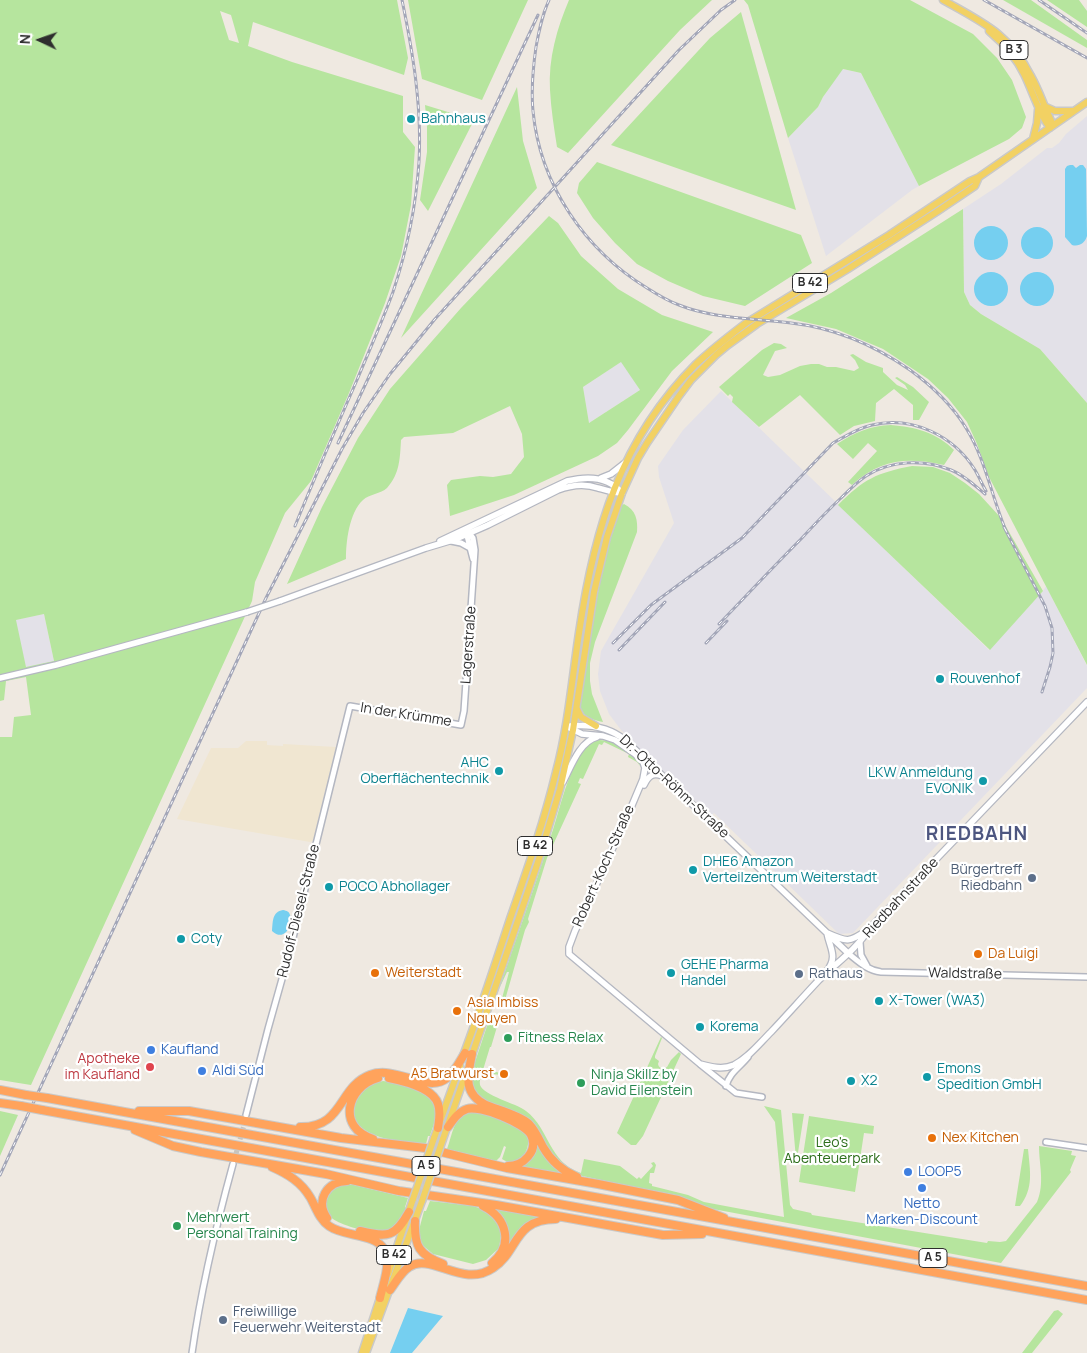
<!DOCTYPE html>
<html>
<head>
<meta charset="utf-8">
<style>
  body { margin:0 }
  #map { position:relative; width:1087px; height:1353px; overflow:hidden; background:#efe9e1; font-family:Manrope,sans-serif }
  canvas { display:block }
  .north { position:absolute; left:15px; top:15px; width:50px; height:50px; -webkit-text-stroke:4px #fff; paint-order:stroke; rotate:273deg; font-size:14px; font-weight:700; line-height:20px; text-align:center; color:#2e2e2e }
  .north::after { content:''; display:block; margin:auto; width:18px; height:22px; background:#2e2e2e; clip-path:polygon(50% 0,100% 100%,50% 72%,0 100%) }
</style>
</head>
<body>
<div id="map">
<canvas width="1087" height="1353"></canvas>
<div class="north">N</div>
</div>
<script>
const g = document.querySelector('canvas').getContext('2d');
g.lineJoin = 'round';
function fillPath(path, color) { g.fillStyle = color; g.fill(path, 'evenodd'); }
function trace(path, color, width, dash) { g.strokeStyle = color; g.lineWidth = width; g.lineCap = dash ? 'butt' : 'round'; g.setLineDash(dash || []); g.stroke(path); }
function label(font, color, halo, rows, align = 'center') {
  g.font = font + ' Manrope,sans-serif'; g.lineWidth = 4.5; g.setLineDash([]); g.textBaseline = 'middle'; g.strokeStyle = halo; g.fillStyle = color; for (const [text, x, y, turn = 0] of rows) {
    g.save(); g.translate(x, y); g.rotate((+turn || 0) * Math.PI / 180); g.textAlign = isNaN(turn) ? turn : align; if (halo) g.strokeText(text, 0, 0); g.fillText(text, 0, 0); g.restore();
  }
}
fillPath(new Path2D(`
  M842,69L861,73L919,186L912,190L826,256L788,138L818,107L823,97Z
  M1087,116V403L1040,349L981,314L970,305L964,292L963,209L1001,184L1047,148H1052L1059,143L1066,134Z
  M622,361L640,390L589,423L583,387Z
  M721,391L989,650L1043,591L1046,586L1087,666V688L853,933L839,934L714,813L711,816L634,743L621,730L609,714L600,691L598,674L601,651L674,523L659,477L658,466L683,430Z
  M44,614L54,661L26,668L15,620Z`), '#e3e1e8');
fillPath(new Path2D(`
  M246,741H267V745L283,746V744L336,747L313,841L310,842L177,819L211,748H238Z`), '#f0e6d1');
fillPath(new Path2D(`
  M0,0H397L408,58L404,75L253,22L248,46L292,62L403,96V132L415,147L411,205L401,256L385,303L349,393L311,481L285,513L255,582L252,601L31,1085L0,1080V737H12L14,717L31,715L26,677L6,681L4,700L0,701ZM220,11L231,15L239,43L229,40ZM44,614L54,661L26,667L16,620Z
  M408,0H528L482,100L422,79Z
  M569,0H712L680,30L568,153L557,147C554,128 551,109 550,90C548,59 557,28 569,0Z
  M744,0H910L973,34L997,58L1012,80L1026,117L1022,128L1009,139L919,186L861,73L843,69L823,97L818,107L788,138L748,5Z
  M1003,0H1031L1087,40V48Z
  M1047,0H1079L1087,11V27Z
  M741,12L796,210L611,145L710,38Z
  M517,87L523,141L537,188L401,338Z
  M425,105L474,120L428,211L420,200L427,152V127Z
  M597,162L801,235L812,263L745,306L703,296L668,281L637,264L615,243L593,218L577,193L579,183Z
  M963,209L964,292L970,305L981,314L1040,349L1087,403V665L989,477L977,444L967,422L948,398L928,379L883,349L836,329L786,318L831,293Z
  M549,216L558,223L581,256L618,289L662,315L713,332L672,371L628,430L617,443L598,456L514,495L450,516L447,485L451,480L480,476L493,477L511,474L524,457L522,434L510,406L453,433L404,437L401,440C400,457 400,474 387,488C381,494 369,494 363,500C349,513 346,542 346,559L287,584L322,507L358,438L390,389L461,308ZM621,362L640,390L589,423L583,387Z
  M774,343L781,344L787,348L775,351L763,375L768,377L780,375L800,366L811,364H819L827,367H836L854,371L859,368L855,360L850,355L853,354L866,362L883,368V372L897,385L908,390L905,385L895,378L897,377L913,387L929,402L919,420H913V405L894,389L876,403L875,421L854,426L840,435L800,395L759,427L732,402L733,397L730,394L728,396L719,387L762,350Z
  M891,425C915,427 936,432 954,450L944,465C907,457 881,459 852,485L848,482L877,451L868,443L853,459L837,444C856,432 869,426 891,425Z
  M912,466L933,467L950,473L965,483L979,494L1001,518L1043,591L990,650L838,505C864,479 876,473 912,466Z
  M624,504C636,510 638,520 637,532L595,642L590,663V681L592,694L603,722C593,720 584,718 580,707C590,639 598,571 621,506Z
  M599,740C615,740 635,753 641,767L637,762L628,757L629,754L604,742L602,745L599,744L583,779L580,778L578,783L581,784L547,858L528,919L529,922L525,930L503,1007L500,1006L509,972H507L499,989C516,939 534,889 550,839C559,813 564,784 578,759C583,750 588,742 599,740Z
  M490,1017L499,1020L491,1047H490L483,1070L502,1073V1075L482,1073C481,1077 479,1081 480,1085C484,1096 516,1103 526,1111C550,1129 548,1162 581,1173L584,1159L620,1166L637,1179L639,1177L641,1179L653,1166L651,1163L654,1162L656,1165L654,1173H650L649,1183L652,1184V1186L688,1195L704,1202L784,1217L775,1122L764,1106L781,1110L790,1205L793,1209L811,1213L812,1215L987,1243L988,1241L1000,1242L1006,1241L1037,1202C1045,1183 1039,1165 1039,1146L1072,1151L1071,1155L1076,1156L1070,1170L1071,1172L1001,1263L713,1209L652,1191L578,1175L569,1170L549,1152L473,1091L471,1074Z
  M661,1037L662,1038L655,1056V1058L659,1061L658,1064C659,1069 663,1069 667,1067L671,1060L679,1052L681,1054L643,1136L636,1145H631L617,1133Z
  M383,1081C401,1084 437,1089 436,1113C436,1120 432,1129 430,1136H428L426,1144C405,1143 344,1138 355,1104C360,1089 369,1085 383,1081Z
  M0,1111L18,1115L0,1156Z
  M470,1111L479,1112L514,1125L528,1134C531,1151 519,1170 502,1159L506,1147L504,1146L500,1157L496,1161L447,1149C453,1134 452,1119 470,1111Z
  M792,1113L804,1114L797,1159H796Z
  M809,1116L874,1126L873,1134L864,1133L855,1192L799,1182Z
  M534,1135L570,1177L517,1167L524,1164Z
  M1024,1149H1028C1030,1171 1034,1188 1020,1206H1015Z
  M343,1184L354,1185L408,1198L405,1207L406,1208C403,1216 400,1224 392,1230C381,1237 342,1226 333,1219C329,1216 325,1211 325,1206C324,1201 329,1194 331,1188Z
  M430,1201L474,1206L485,1211L495,1217L500,1225L501,1236L499,1248L486,1260L473,1264L433,1254L420,1243L419,1230L424,1211H426Z
  M496,1209L541,1217L509,1247L507,1246L503,1219Z
  M1058,1310L1063,1314L1032,1353H1022L1054,1311Z`), '#b6e59e');
fillPath(new Path2D(`
  M1070,165H1073L1076,168L1080,165H1083L1086,169L1087,236C1085,243 1079,247 1072,245L1065,237V169L1067,166Z
  M974 243a17 17 0 1 1 34 0a17 17 0 1 1-34 0Z
  M1021 243a16 16 0 1 1 32 0a16 16 0 1 1-32 0Z
  M974 289a17 17 0 1 1 34 0a17 17 0 1 1-34 0Z
  M1020 289a17 17 0 1 1 34 0a17 17 0 1 1-34 0Z
  M283,910C287,911 289,911 290,915C293,924 285,943 272,931C273,921 272,912 283,910Z
  M408,1308L443,1316L412,1353H390Z`), '#75cff0');
trace(new Path2D(`
  M234,1161L246,1118`), '#c8c4bd', 5, [5, 2.5]);
const tertiary = new Path2D(`
  M466,532L473,559
  M451,541L461,543L470,548
  M860,942L861,955L867,966
  M849,954C859,962 867,970 881,972L1087,977
  M701,1065L736,1093L762,1097
  M726,1086C729,1073 740,1067 748,1057
  M246,1115L268,1029L289,954L350,706L461,725L464,711L475,550L473,538L467,530
  M1046,1142L1087,1148
  M192,1353C201,1289 216,1226 233,1164`);
const secondary = new Path2D(`
  M601,478L611,474L625,463
  M440,541L567,481C587,476 608,476 622,493
  M280,601L426,548L456,539L488,525L558,490C571,485 584,483 598,488C607,490 613,493 622,493
  M0,678L56,665L247,612
  M566,726L582,734L603,736L615,740L635,754L643,762L645,768L643,779L630,810L575,931L569,947V954L700,1064C711,1067 723,1070 734,1065C749,1057 759,1044 771,1032C787,1015 802,998 818,981C835,964 856,950 869,929L1087,702
  M570,726C590,724 609,727 625,740L827,933C847,942 849,943 867,930
  M563,782C571,767 579,742 597,737
  M644,785C648,777 652,772 662,776
  M830,936L849,954
  M827,971C838,956 830,949 827,933`);
const primary = new Path2D(`
  M943,0C982,22 1010,34 1031,76C1040,92 1045,109 1053,125
  M989,31C1003,43 1016,57 1024,74C1033,92 1038,112 1050,128
  M1044,106L1055,111H1073
  M1033,139L1037,123L1038,110
  M577,709L581,717L596,726
  M463,1056C480,1011 495,965 510,919C527,870 544,822 556,772C568,727 572,679 579,633C594,530 620,440 696,364C712,349 729,336 746,323L889,235L970,181L979,177L1087,102
  M471,1058L538,862L560,789L573,730L594,592L607,537L622,493L638,458L647,443L679,396L691,380L716,355L728,345L757,324L848,269L938,211L975,186L979,177
  M434,1138L460,1066
  M443,1139L467,1070
  M388,1274L413,1199
  M362,1353L381,1295
  M366,1353L422,1201`);
const motorway = new Path2D(`
  M472,1054C468,1075 462,1093 486,1105C498,1110 519,1115 529,1124C535,1130 539,1139 543,1147C551,1161 563,1171 577,1177
  M389,1078C404,1081 433,1088 438,1104C441,1112 439,1120 438,1128
  M0,1090L26,1095
  M47,1098L1087,1286
  M0,1103L21,1106
  M42,1110L1087,1300
  M139,1111H189L341,1138L425,1148L507,1168L598,1184L678,1200L724,1218
  M300,1127C344,1128 338,1087 370,1075C396,1065 428,1094 447,1078C455,1072 460,1061 465,1053
  M448,1127C453,1120 458,1112 467,1109C480,1105 525,1123 531,1135C539,1151 523,1166 508,1166
  M135,1130L173,1146L201,1152L326,1174L399,1191L496,1205L663,1235L702,1234
  M373,1139C337,1128 346,1087 378,1078
  M272,1167C288,1174 301,1182 310,1197C316,1207 319,1219 329,1226C344,1237 374,1233 384,1249C392,1261 383,1285 380,1298
  M483,1206C507,1218 514,1245 492,1263
  M327,1218C315,1201 327,1181 347,1181
  M415,1221C414,1246 419,1255 443,1264
  M360,1231C388,1238 395,1237 409,1212
  M390,1290C396,1282 401,1272 409,1267C431,1252 463,1289 493,1268C519,1251 513,1219 556,1219`);
trace(tertiary, '#b4b7c1', 8);
trace(secondary, '#b4b7c1', 8);
trace(primary, '#c9c9c9', 9);
trace(motorway, '#c9c9c9', 10);
trace(tertiary, '#fff', 5);
trace(secondary, '#fff', 5.5);
trace(primary, '#f2d163', 6);
trace(motorway, '#ffa35c', 8);
const rail = new Path2D(`
  M549,0C542,15 539,31 536,47C533,68 531,90 533,111C540,185 585,250 647,288C658,295 668,301 679,305C714,319 754,318 791,323C835,328 874,345 910,370C932,386 952,405 966,428C986,460 992,499 1007,533
  M984,0L1087,58
  M1039,0L1087,33
  M338,443L538,15
  M295,526C315,477 336,428 357,380C369,351 382,322 393,292C407,250 416,206 419,162C422,107 413,53 402,0
  M1004,527L1045,606L1052,628L1053,653L1050,667L1042,692
  M719,624C746,596 773,567 801,539C814,525 827,511 841,498C849,490 857,482 866,476C891,460 924,459 951,470C964,475 974,485 985,494
  M613,643L651,605L742,538L833,443C846,436 858,428 872,425C912,415 954,436 975,470C979,477 982,484 986,491
  M706,643L727,621
  M619,650L665,602
  M0,1175L266,598L342,449L363,413L390,374L435,319L679,50L721,10L735,0`);
trace(rail, '#a3a6b8', 3);
trace(rail, '#fff', 1, [4]);
const secondaryBridge = new Path2D(`
  M247,612L280,601`);
const primaryBridge = new Path2D(`
  M413,1199L434,1138
  M422,1201L443,1139`);
const motorwayBridge = new Path2D(`
  M26,1095L47,1098
  M21,1106L42,1110`);
trace(secondaryBridge, '#b4b7c1', 8, []);
trace(primaryBridge, '#c9c9c9', 9, []);
trace(motorwayBridge, '#c9c9c9', 10, []);
trace(secondaryBridge, '#fff', 5.5);
trace(primaryBridge, '#f2d163', 6);
trace(motorwayBridge, '#ffa35c', 8);
for (const [x, y, r, color] of [
  [411,119,5,"#0f9aa8"],
  [940,679,5,"#0f9aa8"],
  [499,771,5,"#0f9aa8"],
  [983,781,5,"#0f9aa8"],
  [693,870,5,"#0f9aa8"],
  [1032,878,5,"#5c6f8a"],
  [329,887,5,"#0f9aa8"],
  [181,939,5,"#0f9aa8"],
  [978,954,5,"#e8710a"],
  [375,973,5,"#e8710a"],
  [671,973,5,"#0f9aa8"],
  [799,974,5,"#5c6f8a"],
  [879,1001,5,"#0f9aa8"],
  [457,1011,5,"#e8710a"],
  [700,1027,5,"#0f9aa8"],
  [508,1038,5,"#2e9e5b"],
  [151,1050,5,"#3f7fe0"],
  [150,1067,5,"#e0444e"],
  [202,1071,5,"#3f7fe0"],
  [504,1074,5,"#e8710a"],
  [927,1077,5,"#0f9aa8"],
  [851,1081,5,"#0f9aa8"],
  [581,1083,5,"#2e9e5b"],
  [932,1138,5,"#e8710a"],
  [908,1172,5,"#3f7fe0"],
  [922,1188,5,"#3f7fe0"],
  [177,1226,5,"#2e9e5b"],
  [223,1320,5,"#5c6f8a"]
]) { const dot = new Path2D(); dot.arc(x, y, r, 0, 2 * Math.PI); g.fillStyle = color; g.fill(dot); trace(dot, '#fff', 2); }
for (const [x, y, w] of [
  [1014,50,28],
  [810,283,35],
  [535,846,35],
  [426,1166,28],
  [394,1255,35],
  [933,1258,28]
]) { const box = new Path2D(); box.roundRect(x - w / 2, y - 9.5, w, 19, 4); g.fillStyle = '#fff'; g.fill(box); trace(box, '#2e2e2e', 1); }
label('bold 12px', '#2e2e2e', null, [
  ["B 3",1014,50],
  ["B 42",810,283],
  ["B 42",535,846],
  ["A 5",426,1166],
  ["B 42",394,1255],
  ["A 5",933,1258]
]);
label('14px', '#0d838f', '#fff', [
  ["Bahnhaus",421,119],
  ["Rouvenhof",950,679],
  ["AHC",489,763,"right"],
  ["Oberflächentechnik",489,779,"right"],
  ["LKW Anmeldung",973,773,"right"],
  ["EVONIK",973,789,"right"],
  ["DHE6 Amazon",703,862],
  ["Verteilzentrum Weiterstadt",703,878],
  ["POCO Abhollager",339,887],
  ["Coty",191,939],
  ["GEHE Pharma",681,965],
  ["Handel",681,981],
  ["X-Tower (WA3)",889,1001],
  ["Korema",710,1027],
  ["Emons",937,1069],
  ["Spedition GmbH",937,1085],
  ["X2",861,1081]
], 'left');
label('14px', '#2e2e2e', '#fff', [
  ["Lagerstraße",469,645,-86],
  ["In der Krümme",406,715,9],
  ["Dr.-Otto-Röhm-Straße",674,787,43],
  ["Robert-Koch-Straße",604,866,-66],
  ["Riedbahnstraße",901,898,-47],
  ["Rudolf-Diesel-Straße",299,911,-76],
  ["Waldstraße",965,974,1]
]);
label('14px', '#4e5e75', '#fff', [
  ["Bürgertreff",1022,870,"right"],
  ["Riedbahn",1022,886,"right"],
  ["Rathaus",809,974],
  ["Freiwillige",233,1312],
  ["Feuerwehr Weiterstadt",233,1328]
], 'left');
label('14px', '#c56008', '#fff', [
  ["Da Luigi",988,954],
  ["Weiterstadt",385,973],
  ["Asia Imbiss",467,1003],
  ["Nguyen",467,1019],
  ["A5 Bratwurst",494,1074,"right"],
  ["Nex Kitchen",942,1138]
], 'left');
label('14px', '#27864d', '#fff', [
  ["Fitness Relax",518,1038],
  ["Ninja Skillz by",591,1075],
  ["David Eilenstein",591,1091],
  ["Mehrwert",187,1218],
  ["Personal Training",187,1234]
], 'left');
label('14px', '#366cbe', '#fff', [
  ["Kaufland",161,1050],
  ["Aldi Süd",212,1071],
  ["LOOP5",918,1172],
  ["Netto",922,1204,"center"],
  ["Marken-Discount",922,1220,"center"]
], 'left');
label('14px', '#be3a42', '#fff', [
  ["Apotheke",140,1059],
  ["im Kaufland",140,1075]
], 'right');
label('14px', '#2c6e1b', '#fff', [
  ["Leo's",832,1143],
  ["Abenteuerpark",832,1159]
]);
g.letterSpacing = '1px';
label('bold 19px', '#4d5680', '#fff', [
  ["RIEDBAHN",977,835]
]);
g.letterSpacing = '0px';
</script>
</body>
</html>
